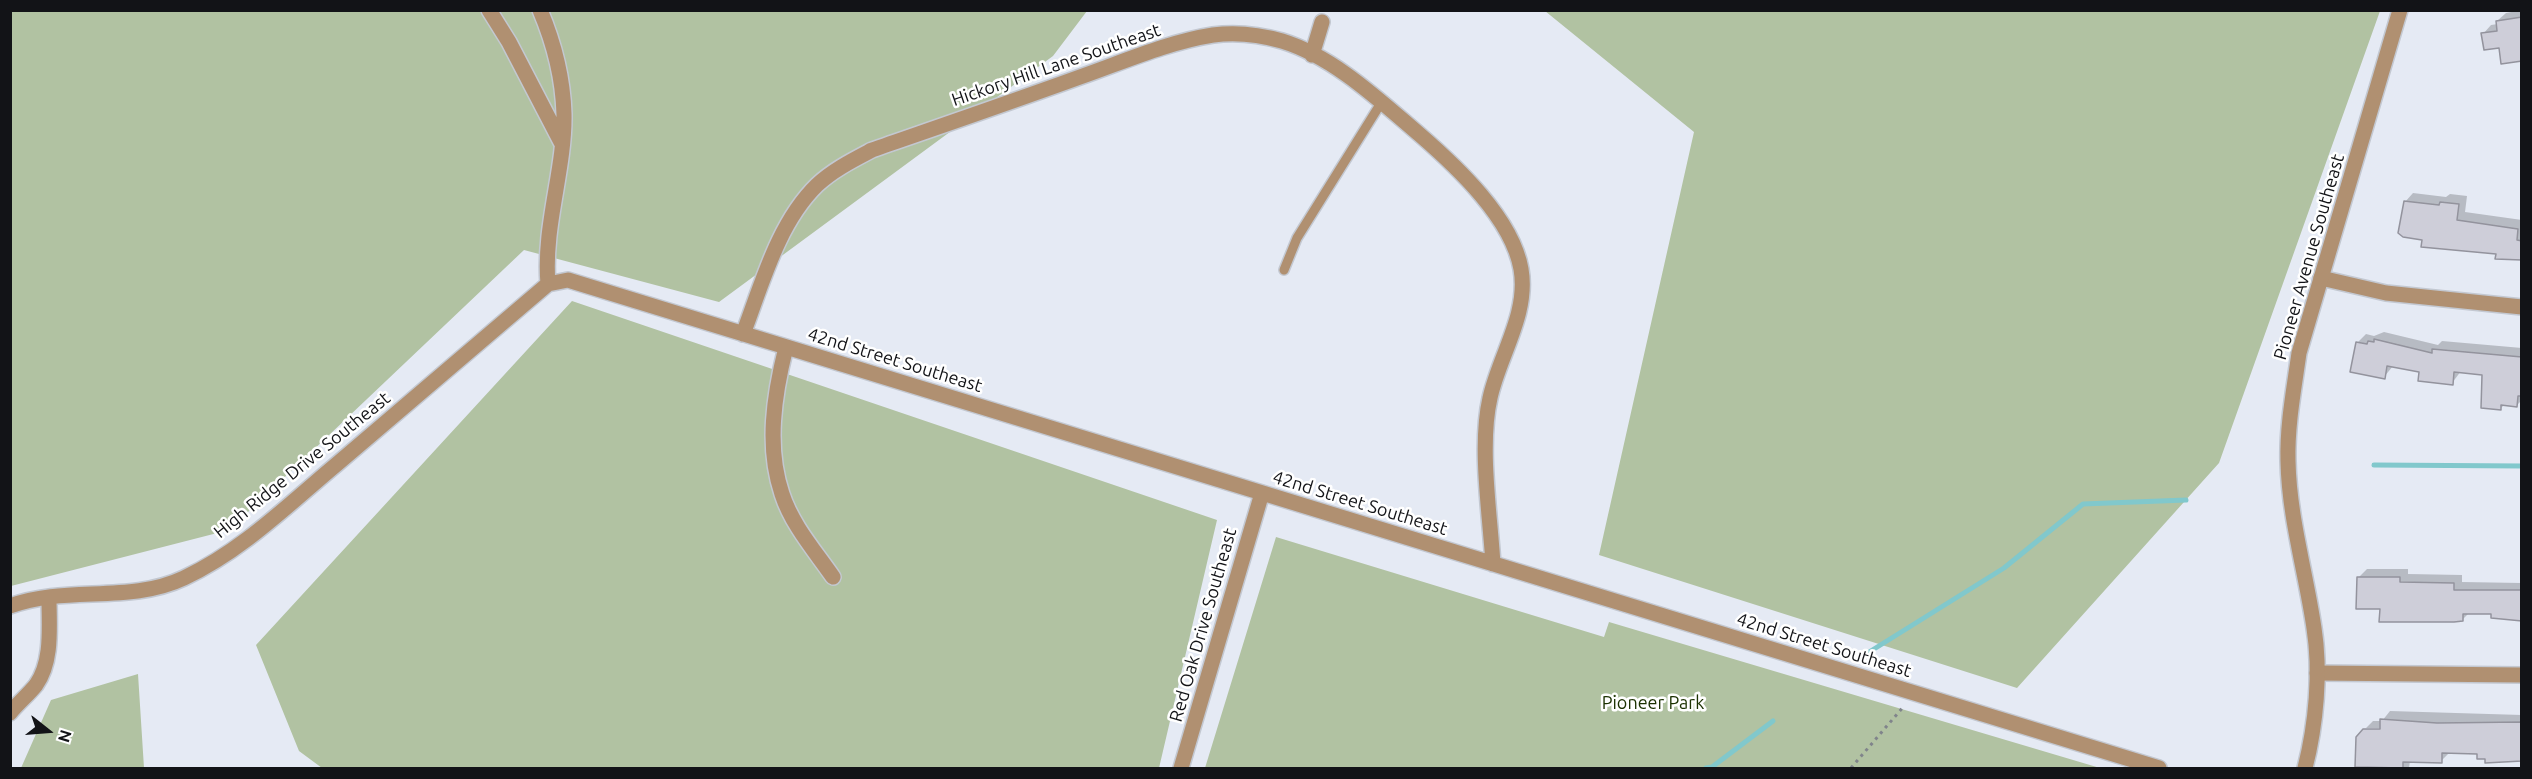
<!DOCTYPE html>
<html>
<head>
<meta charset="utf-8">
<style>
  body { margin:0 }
  #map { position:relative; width:2532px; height:779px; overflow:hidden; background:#e5eaf4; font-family:Ubuntu,sans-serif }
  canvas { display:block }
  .frame { position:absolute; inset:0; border:12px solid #121317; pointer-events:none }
  .north { position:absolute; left:18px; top:701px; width:60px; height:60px; -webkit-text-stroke:4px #fff; paint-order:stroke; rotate:107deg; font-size:16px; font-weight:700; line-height:24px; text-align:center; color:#121317 }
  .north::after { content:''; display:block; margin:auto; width:21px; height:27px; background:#121317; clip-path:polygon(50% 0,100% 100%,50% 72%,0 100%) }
</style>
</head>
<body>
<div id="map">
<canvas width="2532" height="779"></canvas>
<div class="frame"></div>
<div class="north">N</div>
</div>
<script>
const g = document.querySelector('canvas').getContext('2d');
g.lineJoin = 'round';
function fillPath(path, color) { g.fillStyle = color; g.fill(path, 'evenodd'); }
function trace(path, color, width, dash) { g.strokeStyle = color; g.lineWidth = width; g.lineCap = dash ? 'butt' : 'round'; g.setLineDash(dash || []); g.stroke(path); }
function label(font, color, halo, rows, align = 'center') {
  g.font = font + ' Ubuntu,sans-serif'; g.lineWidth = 5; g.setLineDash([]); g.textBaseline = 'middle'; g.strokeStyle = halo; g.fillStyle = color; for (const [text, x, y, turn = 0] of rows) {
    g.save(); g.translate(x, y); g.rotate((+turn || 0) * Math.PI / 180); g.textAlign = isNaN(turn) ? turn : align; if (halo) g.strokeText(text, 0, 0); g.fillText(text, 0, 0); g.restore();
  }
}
fillPath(new Path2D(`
  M11,11H1087L1053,56L719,302L524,250L229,530L11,586Z
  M1545,11H2380L2219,463L2017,688L1599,555L1694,132Z
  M572,301L1217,520L1159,768H322L299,751L256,645Z
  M1276,537L1604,637L1609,622L2100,768H1205Z
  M138,674L144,768H21L51,700Z`), '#b1c2a2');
fillPath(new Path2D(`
  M2522,10V59L2483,34L2491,25L2498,24L2497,21L2506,13Z
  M2413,193L2446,197L2450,194L2467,196L2465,212L2522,220V252L2497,253L2424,239L2405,202Z
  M2384,332L2438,345L2442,341L2522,348V400L2517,405L2505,404L2500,409L2484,373L2461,371L2452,383L2420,371L2393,366L2384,377L2357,343L2366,334L2374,336Z
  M2367,569H2408V574L2462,575V582L2522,583V619L2492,612H2470L2462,620L2381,608L2358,578Z
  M2390,711L2522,715V760L2487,757L2478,752H2450L2441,761H2410L2409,768H2378L2388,728H2366L2373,721H2382Z`), '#0003');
trace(new Path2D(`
  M2374,465L2522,466
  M1866,654L2004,568L2083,504L2186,500
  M1706,768L1712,767L1773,721`), '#81c8cc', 5);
const building = new Path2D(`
  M2522,17V61L2501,64L2499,48L2484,50L2481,33L2497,31L2496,21Z
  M2404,201L2439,205L2440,202L2459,204L2457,220L2518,229L2517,240L2522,241V260L2495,259L2496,254L2421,247L2422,240L2403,237L2398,233Z
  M2374,339L2432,353V349L2522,357V396H2518L2517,407L2501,405V410L2481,408L2482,375L2454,372L2453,385L2418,381L2419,372L2387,366L2385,379L2350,372L2356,342L2367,344L2368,341L2374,342Z
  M2357,577H2400V582L2454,583V590H2522V621L2491,618V614H2463V621L2454,622H2379L2380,609H2356Z
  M2380,719L2437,723L2522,722V761L2485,763V759H2477V754L2442,753V763L2403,762V768L2355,767L2356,737L2363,729H2380Z`);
fillPath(building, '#ceced9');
trace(building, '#93939d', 1.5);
const service = new Path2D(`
  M1284,270L1297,238L1381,103`);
const minor = new Path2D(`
  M489,10L509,42L561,142
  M540,10C554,43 563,78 564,114C565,170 543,226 548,284
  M1312,55L1322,22
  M2321,278L2386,293L2522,307
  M743,334C762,284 778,223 817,185C833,170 853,160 872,150C941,126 1011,102 1080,77C1123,62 1168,42 1213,35C1235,32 1261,35 1282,41C1334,57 1379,100 1419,134C1456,166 1512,218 1521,269C1529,314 1499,356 1490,398C1479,446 1490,514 1493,564
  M786,347C774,395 766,447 782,494C792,525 815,551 833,577
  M10,606C67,585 129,604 184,578C242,551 289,504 337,464C407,404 478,344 548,284L568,280L2159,768
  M2317,673L2522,675
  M10,713C18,703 28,695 36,685C53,661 49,626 49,598
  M1181,768L1262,493`);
const tertiary = new Path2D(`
  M2305,768C2316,725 2321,672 2314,628C2306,573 2289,517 2288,461C2287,425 2294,389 2299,353L2400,10`);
trace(service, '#c3c8d1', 12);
trace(minor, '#c3c8d1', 18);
trace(tertiary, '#c3c8d1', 18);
trace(new Path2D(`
  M1851,768L1904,706`), '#80848b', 3, [3, 4.5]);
trace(service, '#b09071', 9);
trace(minor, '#b09071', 15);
trace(tertiary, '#b09071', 15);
label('18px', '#121317', '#fff', [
  ["Hickory Hill Lane Southeast",1056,65,-19],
  ["Pioneer Avenue Southeast",2309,257,-74],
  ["42nd Street Southeast",895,360,17],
  ["High Ridge Drive Southeast",302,465,-39],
  ["42nd Street Southeast",1360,503,17],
  ["Red Oak Drive Southeast",1203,625,-74],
  ["42nd Street Southeast",1824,645,17]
]);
label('18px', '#1b3100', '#fff', [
  ["Pioneer Park",1653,703]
]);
</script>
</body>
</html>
